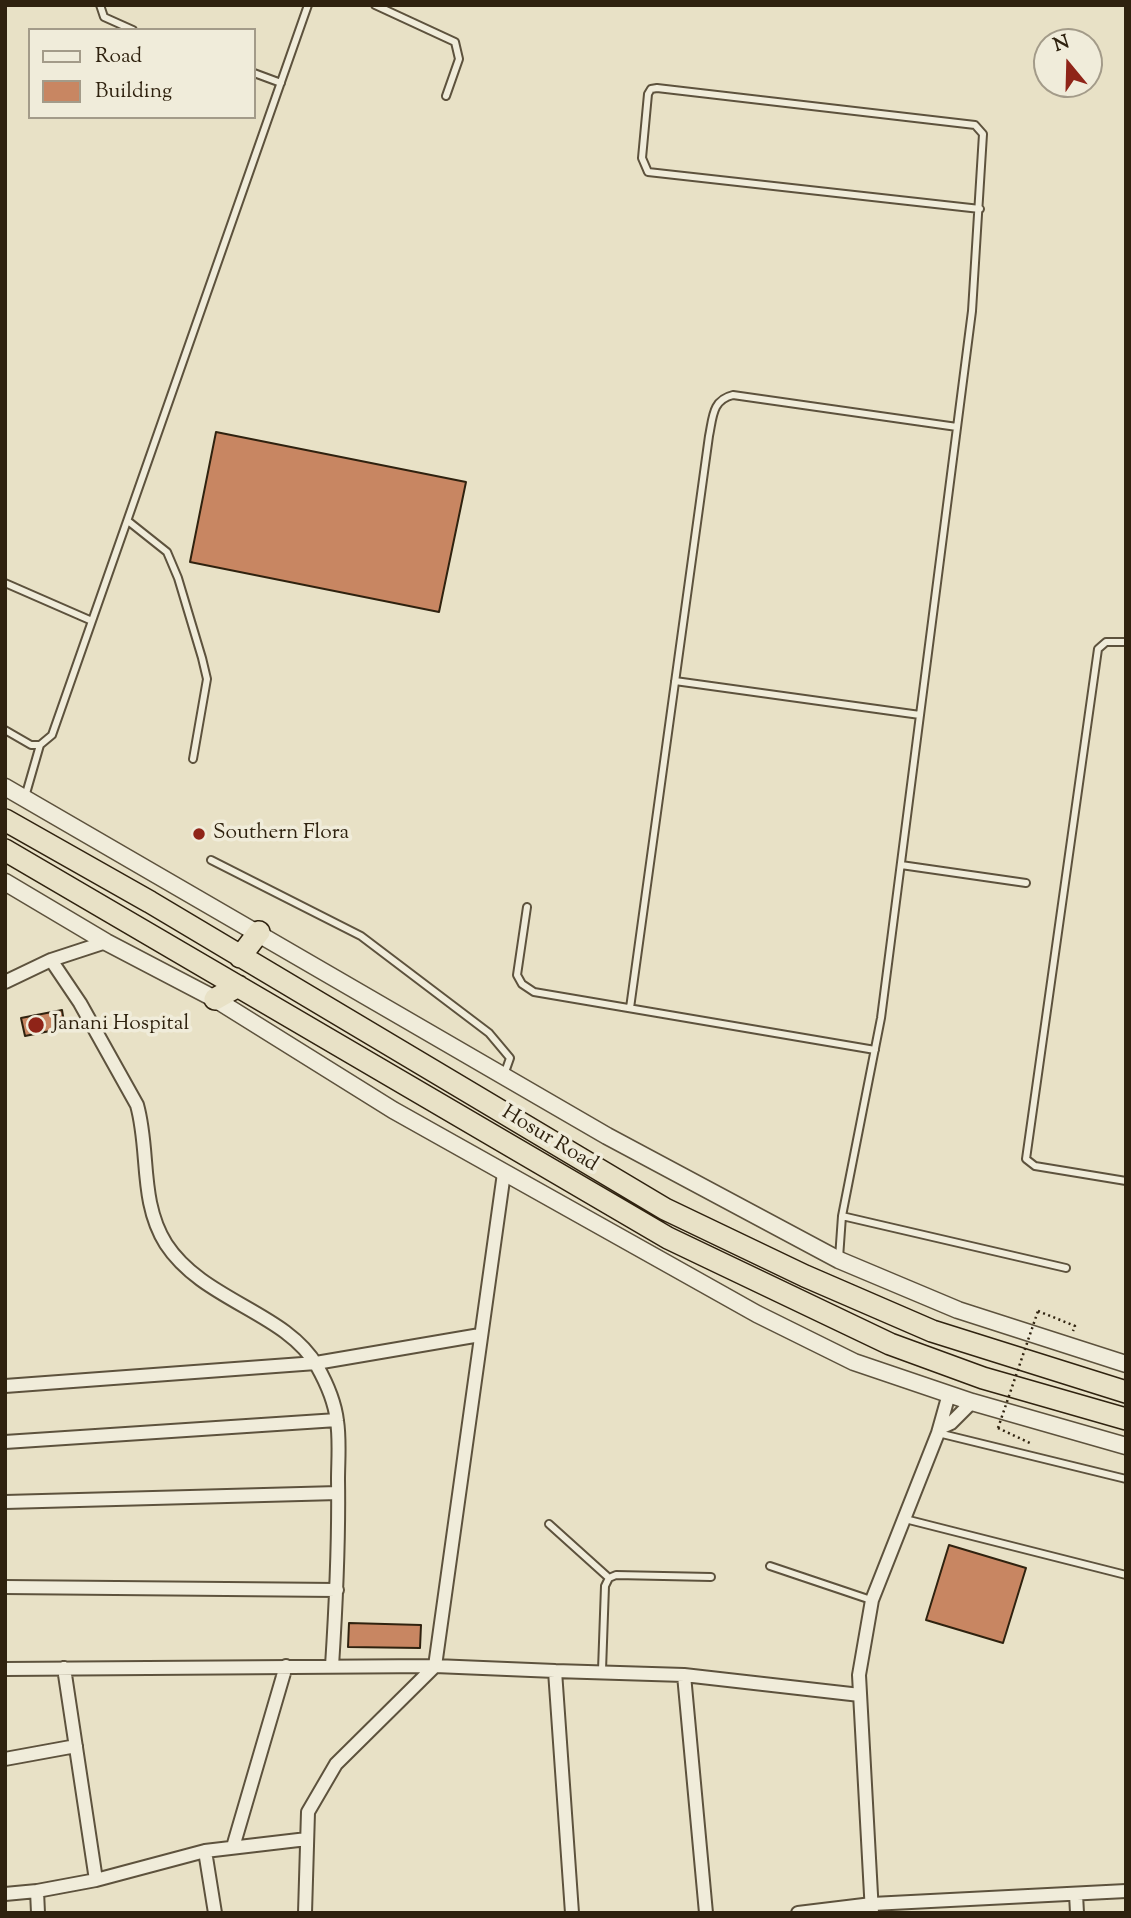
<!DOCTYPE html>
<html>
<head>
<meta charset="utf-8">
<style>
  body { margin:0 }
  #map { position:relative; width:1131px; height:1918px; overflow:hidden; background:#e8e1c6; font-family:"Sorts Mill Goudy",serif }
  canvas { display:block }
  .frame { position:absolute; inset:0; border:7px solid #2f220f; pointer-events:none }
  .legend { position:absolute; left:28px; top:28px; width:228px; height:91px; box-sizing:border-box; background:#f0ecda; border:2px solid #a39b89; margin:0; padding:9px 12px; list-style:none; font-size:21px; color:#2f220f }
  .legend li { display:flex; align-items:center; gap:14px; height:35px }
  .legend b { width:35px; border:2px solid #a39b89 }
  .north { position:absolute; left:1033px; top:28px; width:70px; height:70px; box-sizing:border-box; background:#f0ecda; border:2px solid #a39b89; border-radius:50%; rotate:341deg; font-size:19px; font-weight:700; line-height:28px; text-align:center; color:#2f220f }
  .north::after { content:''; display:block; margin:auto; width:24px; height:32px; background:#8f2418; clip-path:polygon(50% 0,100% 100%,50% 72%,0 100%) }
</style>
</head>
<body>
<div id="map">
<canvas width="1131" height="1918"></canvas>
<div class="frame"></div>
<ul class="legend">
<li><b style="height:9px;background:#f0ecda"></b>Road</li>
<li><b style="height:19px;background:#c88662"></b>Building</li>
</ul>
<div class="north">N</div>
</div>
<script>
const g = document.querySelector('canvas').getContext('2d');
g.lineJoin = 'round';
function fillPath(path, color) { g.fillStyle = color; g.fill(path, 'evenodd'); }
function trace(path, color, width, dash) { g.strokeStyle = color; g.lineWidth = width; g.lineCap = dash ? 'butt' : 'round'; g.setLineDash(dash || []); g.stroke(path); }
function label(font, color, halo, rows, align = 'center') {
  g.font = font + ' "Sorts Mill Goudy",serif'; g.lineWidth = 7; g.setLineDash([]); g.textBaseline = 'middle'; g.strokeStyle = halo; g.fillStyle = color; for (const [text, x, y, turn = 0] of rows) {
    g.save(); g.translate(x, y); g.rotate((+turn || 0) * Math.PI / 180); g.textAlign = isNaN(turn) ? turn : align; if (halo) g.strokeText(text, 0, 0); g.fillText(text, 0, 0); g.restore();
  }
}
const building = new Path2D(`
  M216,432L466,482L439,612L190,562Z
  M62,1010L65,1028L25,1036L21,1018Z
  M949,1545L1026,1568L1003,1643L926,1620Z
  M349,1623L421,1625L420,1648L348,1647Z`);
fillPath(building, '#c88662');
trace(building, '#2f220f', 2);
const service = new Path2D(`
  M100,5L104,17L133,30
  M375,5L455,42L459,59L446,96
  M254,73L281,83
  M128,521L167,552L178,578L202,658L207,679L193,759
  M5,583L92,621
  M1126,642H1106L1098,649L1026,1159L1035,1166L1126,1181
  M675,681L920,715
  M5,730L31,745H40L52,735L308,5
  M25,797L40,745
  M211,860L361,936L489,1033L510,1058L504,1075
  M901,865L1026,883
  M527,907L517,975L522,984L534,992L875,1050
  M630,1008L709,436C713,417 712,400 733,395L957,427
  M842,1216L1066,1268
  M839,1258L842,1216L881,1018L972,311L983,134L975,125L657,88L651,89L648,94L642,158L648,172L980,209
  M938,1433L1126,1479
  M905,1519L1126,1575
  M549,1524L609,1578
  M770,1566L871,1600
  M602,1670L605,1586L609,1578L616,1575L711,1577`);
const minor = new Path2D(`
  M51,960L80,1003L137,1105C150,1151 139,1201 166,1244C203,1301 286,1312 317,1366C326,1382 335,1403 337,1421C340,1440 338,1461 338,1480C339,1542 336,1604 332,1666
  M5,982L51,960L106,942
  M504,1173L435,1666L555,1671
  M5,1386L316,1363L480,1335
  M940,1428L951,1423L972,1402
  M5,1442L337,1420
  M5,1502L338,1493
  M5,1587L337,1590
  M64,1668L96,1880
  M5,1669L435,1666
  M684,1675L860,1695
  M5,1759L76,1746
  M233,1847L286,1666
  M205,1851L215,1913
  M5,1894L37,1891
  M1076,1894L1077,1913
  M38,1913L37,1891L96,1880L205,1851L307,1839
  M305,1913L308,1812L336,1764L435,1666
  M572,1913L555,1671L684,1675L706,1913
  M798,1913L872,1904L1126,1891
  M872,1913L859,1675L872,1600L938,1433L949,1394`);
const tertiary = new Path2D(`
  M5,787L607,1136L839,1260L958,1310L1126,1364
  M5,882L106,942L215,999L393,1110L757,1314L854,1362L972,1402L1126,1446`);
const trunk = new Path2D(`
  M5,820L150,902L665,1209L805,1276L932,1331L1126,1392
  M5,850L668,1238L890,1344L983,1378L1126,1419
  M240,957L259,932
  M215,999L238,986`);
trace(service, '#5d523d', 10);
trace(minor, '#5d523d', 16);
trace(tertiary, '#5d523d', 19);
trace(trunk, '#2f220f', 24);
trace(new Path2D(`
  M1038,1311L1075,1326L1073,1331
  M998,1428L1032,1444`), '#2f220f', 2.5, [2, 3.5]);
trace(service, '#f0ecda', 6);
trace(minor, '#f0ecda', 12);
trace(tertiary, '#f0ecda', 16);
trace(trunk, '#e8e1c6', 21);
trace(new Path2D(`
  M998,1428L1038,1311`), '#2f220f', 2.5, [2, 3.5]);
for (const [x, y, r, color] of [
  [199,834,7,"#8f2418"],
  [36,1025,9,"#8f2418"]
]) { const dot = new Path2D(); dot.arc(x, y, r, 0, 2 * Math.PI); g.fillStyle = color; g.fill(dot); trace(dot, '#f0ecda', 2.5); }
label('21px', '#2f220f', '#f0ecda', [
  ["Southern Flora",213,834],
  ["Janani Hospital",52,1025]
], 'left');
label('21px', '#2f220f', '#f0ecda', [
  ["Hosur Road",549,1140,31]
]);
</script>
</body>
</html>
